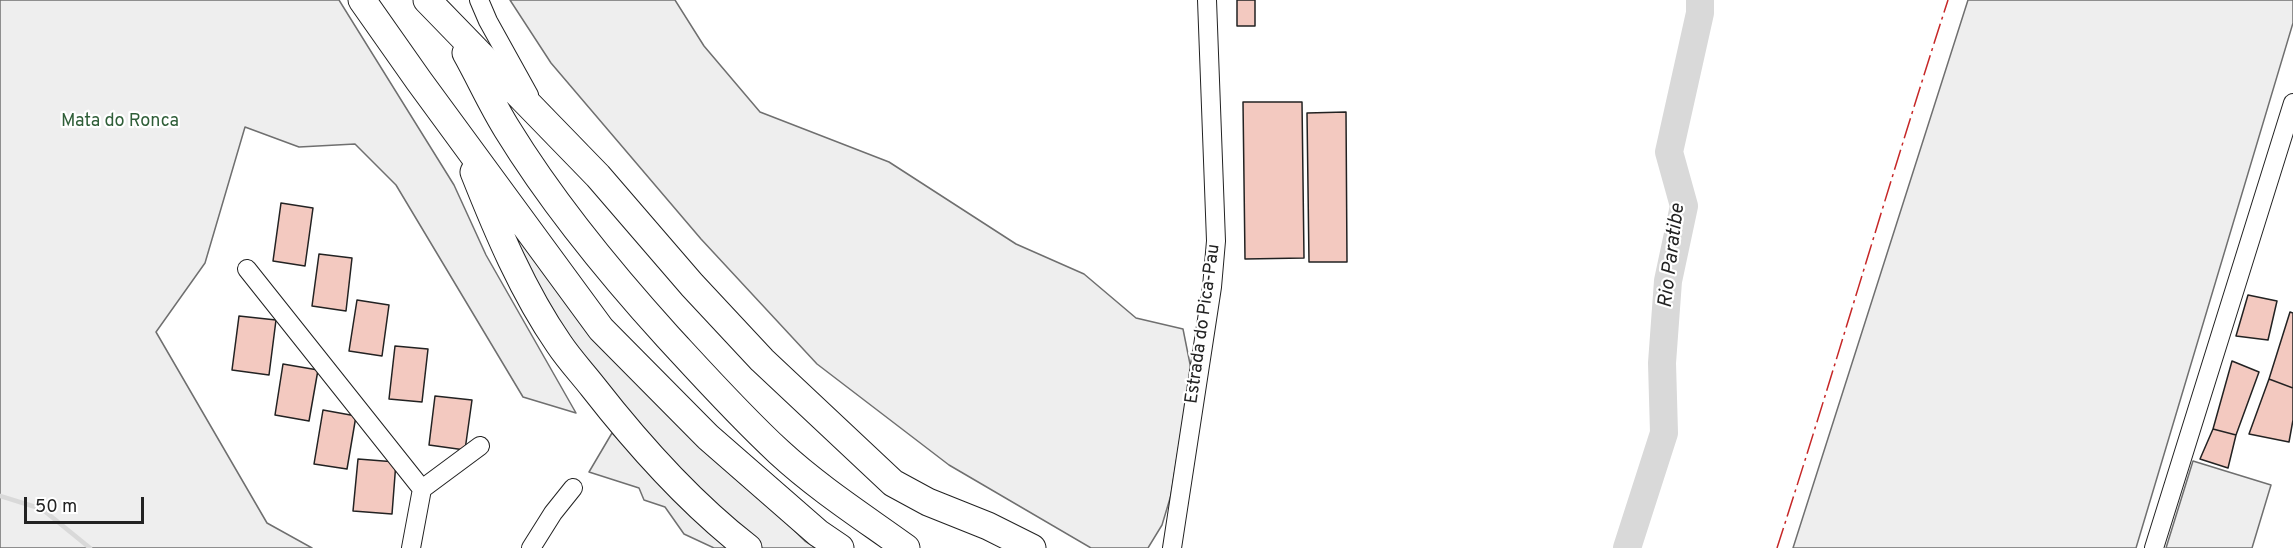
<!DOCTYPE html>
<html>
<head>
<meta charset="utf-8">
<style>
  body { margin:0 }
  #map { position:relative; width:2293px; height:548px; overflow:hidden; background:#fff; font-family:Overpass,sans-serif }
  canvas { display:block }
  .scale { position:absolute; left:24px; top:497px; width:120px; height:27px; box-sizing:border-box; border:3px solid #222; border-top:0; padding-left:8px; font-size:18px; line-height:21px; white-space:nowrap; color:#222; -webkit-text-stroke:4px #fff; paint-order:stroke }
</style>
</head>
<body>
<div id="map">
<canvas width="2293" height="548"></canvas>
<div class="scale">50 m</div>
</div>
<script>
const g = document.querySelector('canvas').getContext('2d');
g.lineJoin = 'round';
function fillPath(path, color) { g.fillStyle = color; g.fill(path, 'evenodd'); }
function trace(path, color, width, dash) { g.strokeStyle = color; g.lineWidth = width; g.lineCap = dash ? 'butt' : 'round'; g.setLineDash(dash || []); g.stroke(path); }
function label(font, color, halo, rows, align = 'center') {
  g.font = font + ' Overpass,sans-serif'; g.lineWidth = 4.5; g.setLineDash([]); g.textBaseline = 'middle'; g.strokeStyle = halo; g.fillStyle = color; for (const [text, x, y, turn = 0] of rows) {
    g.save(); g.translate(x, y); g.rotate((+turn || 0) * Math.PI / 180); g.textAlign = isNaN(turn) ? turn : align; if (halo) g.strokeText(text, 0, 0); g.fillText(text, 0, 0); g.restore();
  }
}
const green = new Path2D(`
  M0,0H339L454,185L486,255L576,413L523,397L396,185L355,144L299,147L245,127L205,263L156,332L267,523L312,548H0Z
  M510,0H675L704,46L760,112L889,162L1016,244L1084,274L1136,318L1183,329L1191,369L1171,495L1162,525L1148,548H1091L949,465L817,364L701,239L551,63Z
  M1968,0H2293V23L2136,548H1793Z
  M496,207L633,373L805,541L816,548H762L633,427L560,337Z
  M612,433L730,548H714L684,534L665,507L644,500L639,488L589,472Z
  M2193,461L2271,485L2252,548H2166Z`);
fillPath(green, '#eee');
trace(green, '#6f6f6f', 1.5);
trace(new Path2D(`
  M0,496L42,509L90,548`), '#d9d9d9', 4.5);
trace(new Path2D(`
  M1627,548L1664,433L1662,363L1668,281L1684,206L1669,152L1700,13V0`), '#d9d9d9', 28);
const building = new Path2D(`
  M1237,0H1255V26H1237Z
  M1243,102H1302L1304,258L1245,259Z
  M1346,112L1347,262H1309L1307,113Z
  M281,203L313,208L305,266L273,261Z
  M319,254L352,258L346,311L312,306Z
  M2248,295L2277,301L2268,340L2236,336Z
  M357,300L389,305L382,356L349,351Z
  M2290,312L2293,313V388L2269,379Z
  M239,316L276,320L269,375L232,370Z
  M395,346L428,349L422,402L389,399Z
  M2232,361L2259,372L2236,435L2213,429Z
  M283,364L318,370L309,421L275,415Z
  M2269,379L2293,388V420L2289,442L2249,434Z
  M435,396L472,400L465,450L429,445Z
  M323,410L356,416L347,469L314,464Z
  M2213,429L2236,435L2228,468L2200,459Z
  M358,459L396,462L392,514L353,511Z`);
fillPath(building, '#f3c9c0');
trace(building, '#222', 1.5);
const minor = new Path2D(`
  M479,0L488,21L529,95
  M247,269L422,489
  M411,548L422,489L480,446
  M531,548L553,513L573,488
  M1172,548L1212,287L1216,241L1207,0
  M2154,548L2293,103`);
const highway = new Path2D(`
  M362,0L419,81L601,329L708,437L818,533L840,548
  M427,0L598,176L692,285L762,360L893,483L928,502L988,526L1032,548
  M466,53C480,78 492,105 507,129C553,204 609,272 668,337C704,376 740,416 779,452C818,488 863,517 906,548
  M474,172C497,230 523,292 559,344C569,359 582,373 593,387C639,446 689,502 748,548`);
trace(minor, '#222', 20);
trace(highway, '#222', 29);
trace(minor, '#fff', 18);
trace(highway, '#fff', 27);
trace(new Path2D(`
  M1777,548C1836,366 1889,182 1948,0`), '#c62828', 1.5, [21, 4.5, 3, 4.5]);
label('18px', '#2f5e38', '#fff', [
  ["Mata do Ronca",120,122]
]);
label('18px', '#222', '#fff', [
  ["Estrada do Pica-Pau",1204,324,-82]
]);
label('italic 20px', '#222', '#fff', [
  ["Rio Paratibe",1673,256,-83]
]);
</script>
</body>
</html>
